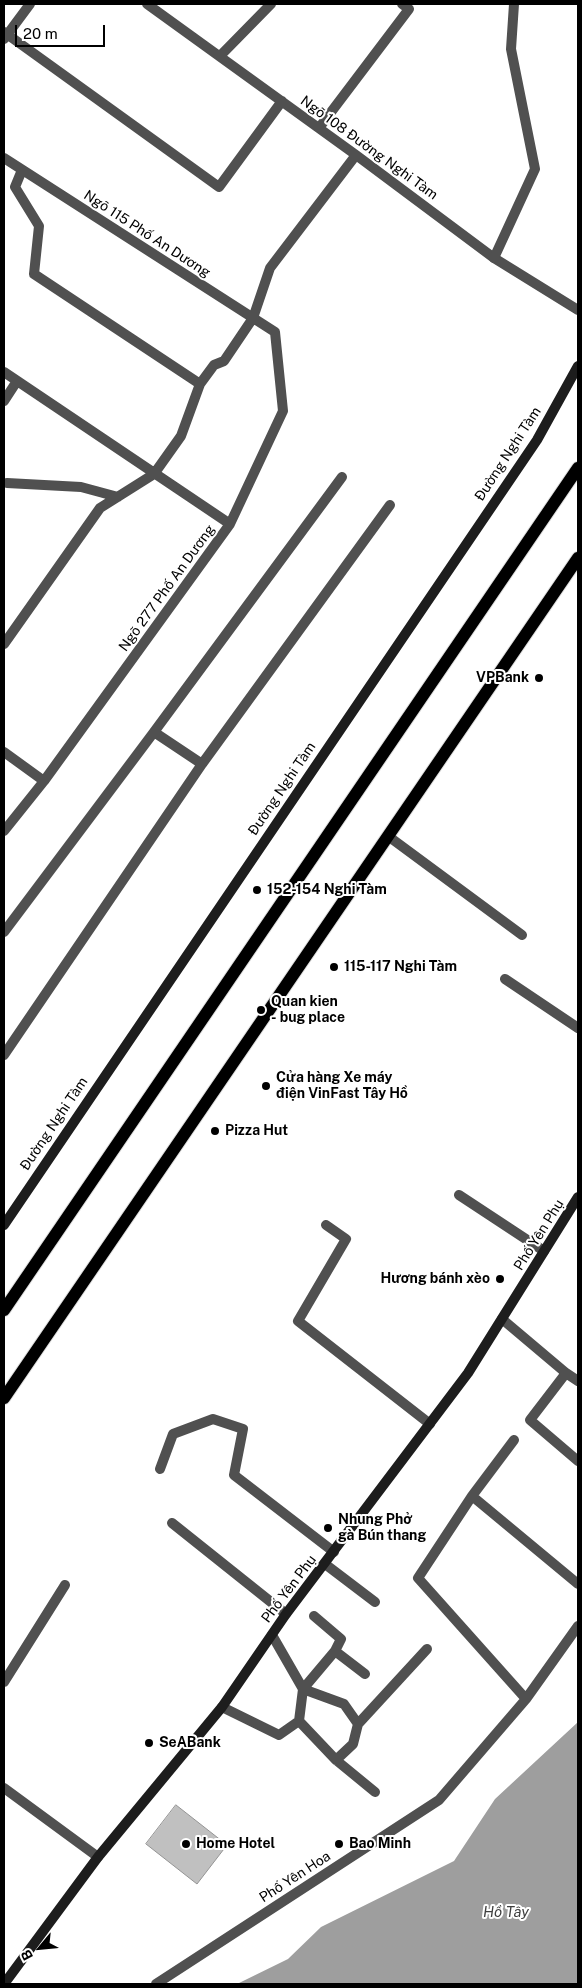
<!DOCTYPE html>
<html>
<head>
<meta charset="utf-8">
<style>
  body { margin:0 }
  #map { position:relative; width:582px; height:1988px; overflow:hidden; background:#fff; font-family:"Public Sans",sans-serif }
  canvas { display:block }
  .frame { position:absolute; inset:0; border:5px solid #000; pointer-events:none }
  .north { position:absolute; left:15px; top:1923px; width:50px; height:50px; -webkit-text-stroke:4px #fff; paint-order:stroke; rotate:242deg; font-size:14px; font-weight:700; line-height:20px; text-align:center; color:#000 }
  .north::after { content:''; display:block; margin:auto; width:18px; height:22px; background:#000; clip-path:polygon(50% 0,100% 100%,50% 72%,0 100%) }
  .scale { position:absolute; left:15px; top:25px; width:90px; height:22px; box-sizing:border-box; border:2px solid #000; border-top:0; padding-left:6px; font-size:15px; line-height:18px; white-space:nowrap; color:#000; -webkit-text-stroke:4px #fff; paint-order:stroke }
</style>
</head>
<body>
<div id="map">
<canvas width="582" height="1988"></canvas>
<div class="frame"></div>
<div class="north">B</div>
<div class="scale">20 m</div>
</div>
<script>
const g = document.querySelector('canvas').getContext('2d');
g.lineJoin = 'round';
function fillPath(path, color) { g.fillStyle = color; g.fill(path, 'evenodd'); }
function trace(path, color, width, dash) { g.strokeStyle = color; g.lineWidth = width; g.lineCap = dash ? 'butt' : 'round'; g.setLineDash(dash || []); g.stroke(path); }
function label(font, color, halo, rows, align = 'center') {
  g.font = font + ' "Public Sans",sans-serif'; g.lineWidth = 4; g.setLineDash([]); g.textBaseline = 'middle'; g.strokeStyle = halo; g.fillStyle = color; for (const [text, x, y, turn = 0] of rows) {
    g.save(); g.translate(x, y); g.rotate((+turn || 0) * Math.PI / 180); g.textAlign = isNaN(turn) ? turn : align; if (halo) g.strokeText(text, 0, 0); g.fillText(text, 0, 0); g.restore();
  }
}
fillPath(new Path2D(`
  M578,1722V1984H237L288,1959L321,1927L454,1861L495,1799Z`), '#9e9e9e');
const building = new Path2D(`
  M176,1805L227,1845L197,1884L146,1844Z`);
fillPath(building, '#c0c0c0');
trace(building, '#949494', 1);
const primary = new Path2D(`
  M4,1310L578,468
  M4,1398L578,558`);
trace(primary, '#dbdbdb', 14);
trace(new Path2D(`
  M147,4L356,155L494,258L578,310
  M4,32L219,187L282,101
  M4,39L30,4
  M220,56L271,4
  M319,128L409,9L402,4
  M4,158L275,332L283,411L230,524L44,781L4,831
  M22,170L15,187L39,226L34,274L200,384
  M4,372L230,524
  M4,401L17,381
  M7,483L81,487L118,497
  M4,644L100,508L154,474L181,436L200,384L214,365L224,361L253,318L270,268L356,155
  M154,732L342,477
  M4,752L44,781
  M388,836L522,935
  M4,932L154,732L202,764
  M505,979L578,1028
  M4,1055L202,764L390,505
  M4,1682L65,1585
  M4,1788L98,1857`), '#505050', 10);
trace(new Path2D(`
  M494,258L535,169L511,49L514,4
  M459,1195L544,1251
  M326,1225L346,1239L298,1321L430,1424
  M502,1319L566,1373L578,1381
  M566,1373L530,1420L578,1461
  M514,1440L472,1496L418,1578L526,1699
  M160,1469L173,1434L213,1419L243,1429L234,1475L334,1552
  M472,1496L578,1584
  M172,1523L286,1614
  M325,1564L375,1602
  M272,1635L303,1689L344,1704L358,1724L353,1744L336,1760
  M335,1651L365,1674
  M222,1707L279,1735L299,1721L303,1689L335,1651L341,1639L314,1616
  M299,1721L336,1760L375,1792
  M358,1724L427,1649
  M156,1984L439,1800L526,1699L578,1626`), '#505050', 10);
trace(new Path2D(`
  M4,1225L537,440L578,366
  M4,1984L98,1857L222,1707L286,1614L468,1373L578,1197`), '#1d1d1d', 10);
trace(primary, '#000', 12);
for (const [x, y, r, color] of [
  [539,678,5,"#000"],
  [257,890,5,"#000"],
  [334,967,5,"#000"],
  [261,1010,5,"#000"],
  [266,1086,5,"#000"],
  [215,1131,5,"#000"],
  [500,1279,5,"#000"],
  [328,1528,5,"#000"],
  [149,1743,5,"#000"],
  [186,1844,5,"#000"],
  [339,1844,5,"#000"]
]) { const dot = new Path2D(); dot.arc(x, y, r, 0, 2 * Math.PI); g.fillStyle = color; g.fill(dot); trace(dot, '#fff', 2); }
label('14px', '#000', '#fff', [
  ["Ngõ 108 Đường Nghi Tàm",369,148,36],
  ["Ngõ 115 Phố An Dương",147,234,33],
  ["Đường Nghi Tàm",508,454,-57],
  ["Ngõ 277 Phố An Dương",167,588,-54],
  ["Đường Nghi Tàm",282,789,-56],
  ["Đường Nghi Tàm",54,1124,-56],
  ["Phố Yên Phụ",539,1235,-58],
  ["Phố Yên Phụ",289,1589,-53],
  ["Phố Yên Hoa",295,1877,-33]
]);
label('bold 14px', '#000', '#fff', [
  ["VPBank",529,678,"right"],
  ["152-154 Nghi Tàm",267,890],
  ["115-117 Nghi Tàm",344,967],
  ["Quan kien",271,1002],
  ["- bug place",271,1018],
  ["Cửa hàng Xe máy",276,1078],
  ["điện VinFast Tây Hồ",276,1094],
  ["Pizza Hut",225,1131],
  ["Hương bánh xèo",490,1279,"right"],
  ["Nhung Phở",338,1520],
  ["gà Bún thang",338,1536],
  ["SeABank",159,1743],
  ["Home Hotel",196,1844],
  ["Bao Minh",349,1844]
], 'left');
label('italic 15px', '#3f3f3f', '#fff', [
  ["Hồ Tây",506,1912]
]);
</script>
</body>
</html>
